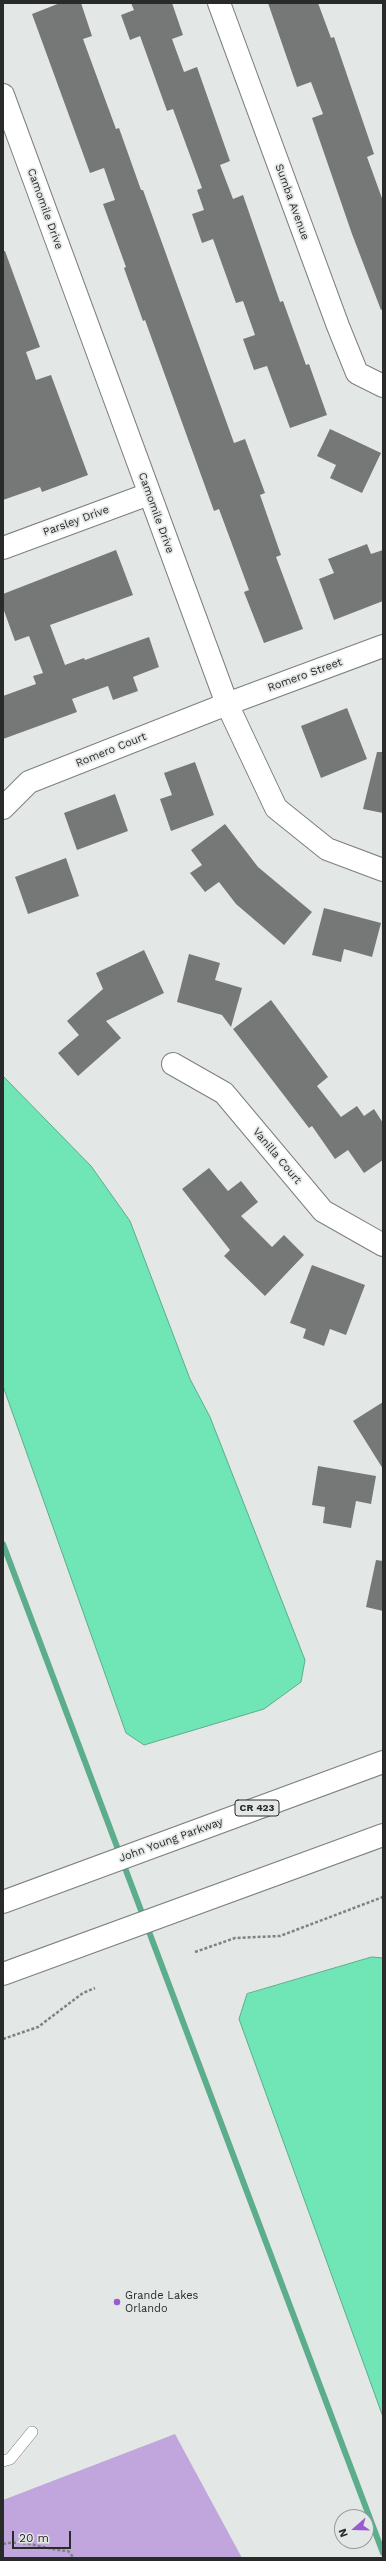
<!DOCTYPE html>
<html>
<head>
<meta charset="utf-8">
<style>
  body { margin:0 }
  #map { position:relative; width:386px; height:2561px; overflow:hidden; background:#e3e7e5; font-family:"Work Sans",sans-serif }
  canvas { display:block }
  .frame { position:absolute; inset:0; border:4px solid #292a2a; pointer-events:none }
  .north { position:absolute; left:334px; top:2509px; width:40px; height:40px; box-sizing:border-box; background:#e3e7e5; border:1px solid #999b9a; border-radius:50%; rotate:250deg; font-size:11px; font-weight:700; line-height:16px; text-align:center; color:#292a2a }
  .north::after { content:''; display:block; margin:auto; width:14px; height:18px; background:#9a5ad0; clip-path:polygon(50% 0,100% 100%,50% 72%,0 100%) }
  .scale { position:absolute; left:12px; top:2531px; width:59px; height:18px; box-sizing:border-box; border:2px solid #292a2a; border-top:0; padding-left:5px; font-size:12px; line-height:14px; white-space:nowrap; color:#292a2a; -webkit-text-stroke:3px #e3e7e5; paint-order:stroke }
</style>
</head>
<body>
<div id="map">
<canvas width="386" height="2561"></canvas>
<div class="frame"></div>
<div class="north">N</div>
<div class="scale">20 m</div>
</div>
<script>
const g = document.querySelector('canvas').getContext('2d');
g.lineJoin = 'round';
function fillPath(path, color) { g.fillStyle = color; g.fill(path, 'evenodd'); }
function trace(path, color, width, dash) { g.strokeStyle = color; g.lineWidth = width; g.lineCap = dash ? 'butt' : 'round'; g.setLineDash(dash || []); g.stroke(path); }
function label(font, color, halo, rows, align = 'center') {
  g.font = font + ' "Work Sans",sans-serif'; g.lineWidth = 3.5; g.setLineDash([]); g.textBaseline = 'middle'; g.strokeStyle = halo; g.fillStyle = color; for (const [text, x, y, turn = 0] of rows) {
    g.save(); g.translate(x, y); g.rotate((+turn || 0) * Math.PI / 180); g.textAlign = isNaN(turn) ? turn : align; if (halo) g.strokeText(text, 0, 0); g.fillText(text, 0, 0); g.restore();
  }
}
fillPath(new Path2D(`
  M175,2434L242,2558H3V2500Z`), '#c1a6dd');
const water = new Path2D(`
  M3,1076L91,1166L130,1221L190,1379L210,1417L305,1660L301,1682L264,1709L144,1745L126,1733L3,1386Z
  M372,1957L383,1958V2417L239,2019L247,1994Z`);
fillPath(water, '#70e5b6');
trace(water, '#5bad8c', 1);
trace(new Path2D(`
  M3,1544L383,2553`), '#5bad8c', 6);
fillPath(new Path2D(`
  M60,3H81L92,36L83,39L116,129L119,128L141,190H143L234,443L245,439L265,493L260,495L281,555L276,557L303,629L264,643L244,592L249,590L219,509L214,511L145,320L143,321L124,268L126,267L103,204L115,200L104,168L90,173L32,14Z
  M131,3H172L183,35L172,39L184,72L197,67L230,161L220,165L233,199L243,195L280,302L283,301L306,365L309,364L327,415L290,428L267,366L254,370L243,339L255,335L243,301L236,303L213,239L202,243L192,214L204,210L197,190L202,188L173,109L167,111L140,36L130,40L121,15L134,10Z
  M268,3H318L331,38L334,37L374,154L367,157L383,201V309L381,310L352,234L312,118L323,114L311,82L297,87Z
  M3,251H5L40,347L26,352L36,380L51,375L88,475L42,492L40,487L3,500Z
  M330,429L381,453L362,493L330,478L336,465L317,456Z
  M367,544L371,554L383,550V601L334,620L319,579L334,573L328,559Z
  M116,550L133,595L50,625L65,665L84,658L85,660L149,637L159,667L133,677L138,691L113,700L108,686L72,699L77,712L3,739V696L36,684L33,676L43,673L29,636L15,641L3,608V594Z
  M347,708L367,759L321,778L301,726Z
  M377,752H383V813L363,809Z
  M195,762L214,815L171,831L160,799L172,795L164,773Z
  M115,794L128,831L77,850L64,813Z
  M225,824L258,867L312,912L284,945L236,904L219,882L205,892L190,873L202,865L191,850Z
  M66,858L79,896L28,914L15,877Z
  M324,908L381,923L372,957L344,949L341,962L312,955Z
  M144,950L164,993L106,1021L121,1038L78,1076L58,1053L79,1035L67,1021L103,989L96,973Z
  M189,954L220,963L215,980L242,988L231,1027L222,1015L177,1002Z
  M271,1000L328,1077L317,1086L341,1117L357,1106L364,1116L374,1109L383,1123V1160L364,1173L348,1150L335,1159L312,1126L309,1128L233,1029Z
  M209,1168L228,1191L241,1181L258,1202L241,1216L272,1247L284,1235L304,1255L265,1296L224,1256L230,1250L182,1189Z
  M312,1265L365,1285L346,1335L330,1329L324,1346L303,1338L306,1329L290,1323Z
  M383,1402V1469L353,1421Z
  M318,1466L376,1476L371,1504L356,1501L351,1528L323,1523L325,1507L312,1505Z
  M376,1560L383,1561V1611L366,1607Z`), '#757877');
const service = new Path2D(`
  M3,2461L10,2459L32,2432`);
const minor = new Path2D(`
  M219,3L338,326L357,373L383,386
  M3,95L227,704L276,808L327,849L383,870
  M3,548L149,494
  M3,808L29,782L227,704L383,646
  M173,1064L224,1093L323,1211L383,1245`);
const trunk = new Path2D(`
  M3,1902L383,1762
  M3,1974L383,1835`);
trace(service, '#7c7f7d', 12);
trace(minor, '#7c7f7d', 24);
trace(trunk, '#7c7f7d', 24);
trace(new Path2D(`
  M195,1952L235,1938L280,1936L383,1897
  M3,2039L38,2027L83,1993L95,1988
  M3,2544C25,2539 46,2550 68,2551L74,2558`), '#7f8281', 2.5, [3, 2]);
trace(service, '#fff', 11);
trace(minor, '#fff', 22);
trace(trunk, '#fff', 22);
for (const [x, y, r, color] of [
  [117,2302,4,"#9a5ad0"]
]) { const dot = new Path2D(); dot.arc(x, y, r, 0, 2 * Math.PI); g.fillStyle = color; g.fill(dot); trace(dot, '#e3e7e5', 1.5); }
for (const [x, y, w] of [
  [257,1808,44]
]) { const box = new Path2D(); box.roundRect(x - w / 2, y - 8, w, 16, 3); g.fillStyle = '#e3e7e5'; g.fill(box); trace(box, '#292a2a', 1); }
label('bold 10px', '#292a2a', null, [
  ["CR 423",257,1808]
]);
label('11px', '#292a2a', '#e3e7e5', [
  ["Sumba Avenue",292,202,70],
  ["Camomile Drive",45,209,70],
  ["Camomile Drive",156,513,70],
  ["Parsley Drive",76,521,-20],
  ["Romero Street",305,675,-20],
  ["Romero Court",111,750,-22],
  ["Vanilla Court",277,1156,50],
  ["John Young Parkway",171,1840,-20]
]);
label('11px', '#292a2a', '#e3e7e5', [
  ["Grande Lakes",125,2296],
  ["Orlando",125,2309]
], 'left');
</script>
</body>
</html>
